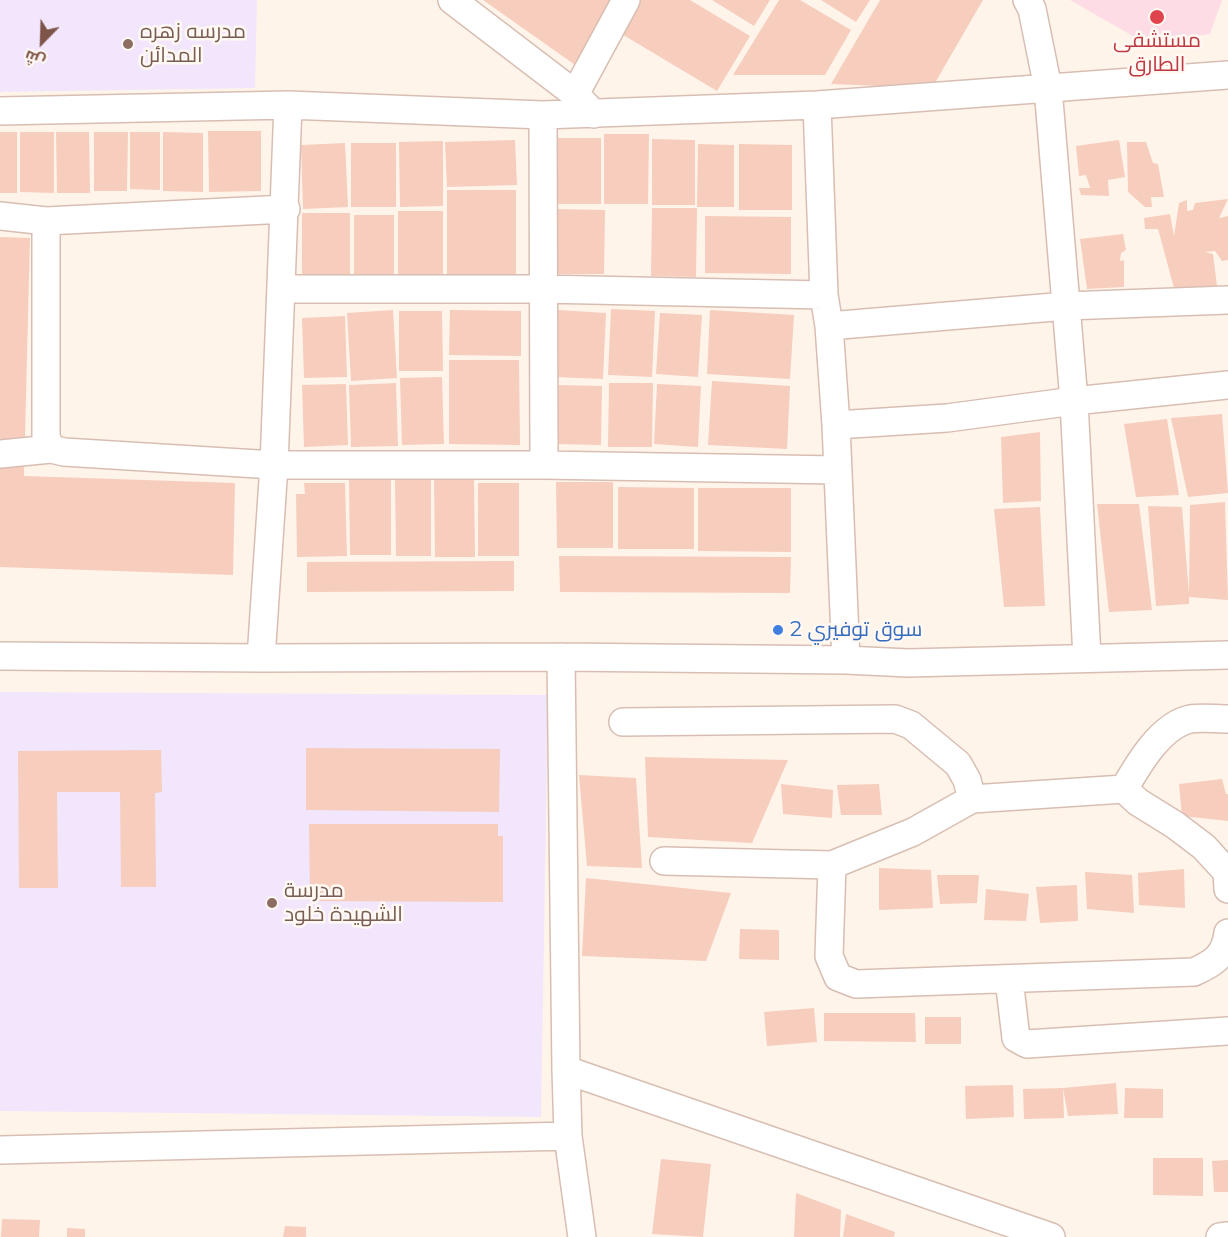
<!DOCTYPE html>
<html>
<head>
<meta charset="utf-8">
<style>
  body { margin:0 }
  #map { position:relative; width:1228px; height:1237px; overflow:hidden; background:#fff4ea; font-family:Montserrat,Cairo,sans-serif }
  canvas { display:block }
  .north { position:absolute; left:12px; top:12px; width:60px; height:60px; -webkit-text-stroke:4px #fff8f3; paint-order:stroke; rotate:203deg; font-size:16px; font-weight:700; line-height:24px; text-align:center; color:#7e5449 }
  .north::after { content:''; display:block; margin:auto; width:21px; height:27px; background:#7e5449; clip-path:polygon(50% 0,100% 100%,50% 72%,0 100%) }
</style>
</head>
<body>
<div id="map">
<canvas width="1228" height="1237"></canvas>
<div class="north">ش</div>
</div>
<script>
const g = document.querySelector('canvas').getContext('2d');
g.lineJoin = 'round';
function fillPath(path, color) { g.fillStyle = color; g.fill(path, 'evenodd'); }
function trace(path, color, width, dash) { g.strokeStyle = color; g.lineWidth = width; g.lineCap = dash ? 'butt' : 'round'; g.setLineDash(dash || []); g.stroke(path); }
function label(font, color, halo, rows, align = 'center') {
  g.font = font + ' Montserrat,Cairo,sans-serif'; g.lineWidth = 5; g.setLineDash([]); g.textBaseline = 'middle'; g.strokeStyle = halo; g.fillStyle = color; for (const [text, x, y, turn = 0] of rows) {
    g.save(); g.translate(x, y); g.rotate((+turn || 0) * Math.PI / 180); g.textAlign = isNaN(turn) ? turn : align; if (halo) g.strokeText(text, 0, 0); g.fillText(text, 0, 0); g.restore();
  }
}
fillPath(new Path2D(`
  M0,0H257L255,88L0,92Z
  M0,692L548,695L541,1117L0,1111Z`), '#f1e6fc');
fillPath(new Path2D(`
  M1070,0H1222L1210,34L1157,42L1138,39Z`), '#fedce5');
fillPath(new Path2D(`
  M483,0H612L578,67Z
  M639,0H690L750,36L717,91L620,33Z
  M712,0H770L754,26Z
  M779,0H800L851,30L825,75H733Z
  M821,0H870L856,22Z
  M880,0H983L932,88L831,84Z
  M208,131H261V191L209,192Z
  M0,132H17V193H0Z
  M20,132H54V193L20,192Z
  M56,132H89L90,193H57Z
  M94,132H128L127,191H94Z
  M130,132H160V190L130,189Z
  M163,132L203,133V192L163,191Z
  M604,134H649L648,204H604Z
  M556,138H601V204H556Z
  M652,139L695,140V205H652Z
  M515,140L517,185L447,187L445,142Z
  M1119,140L1125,177L1108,180L1109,196L1081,195L1079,188H1090L1086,175L1079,176L1076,146Z
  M443,141V206L400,207L399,142Z
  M1127,142H1146L1153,163L1158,164L1164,197H1151L1152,207H1145L1128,192Z
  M345,143L348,207L303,209L301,145Z
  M351,143H396V207H351Z
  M698,144L734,145V207H697Z
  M739,144L792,145V210H739Z
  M447,190H516V274H447Z
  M1228,199L1219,218L1228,216V260L1222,261L1215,251L1205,252L1213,254L1217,286L1174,288L1158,229H1145L1144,218L1170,214L1174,236L1179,203L1187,200V211L1193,210L1195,203Z
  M652,208H697L696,277L651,276Z
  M555,209L605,210L604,274H555Z
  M398,211H443V276H398Z
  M302,213H350V276H302Z
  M354,215H394V275H354Z
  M705,216L791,217V274L705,273Z
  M1123,234L1126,250L1121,253L1120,261L1124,260V287L1087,289L1080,239Z
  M0,237L30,238L24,476L235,483L233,575L0,567Z
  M611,309L655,311L652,377L608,375Z
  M393,310L397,378L351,381L347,313Z
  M450,310L521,311V356L449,355Z
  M558,310L606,313L603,379L554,377Z
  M710,310L794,315L790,379L707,374Z
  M399,311H442L443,371H399Z
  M660,313L702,315L698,377L656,374Z
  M345,316L347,377L304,378L302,318Z
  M449,360H519L520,445L449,444Z
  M442,377L444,444L402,445L400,378Z
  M712,381L790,386L787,449L708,445Z
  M396,383L398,446L351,447L349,385Z
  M609,383H653L652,447H608Z
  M346,384L348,445L304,447L302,385Z
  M657,384L701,386L698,447L654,444Z
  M554,385L602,386L601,445L553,444Z
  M1222,414L1228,493L1188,497L1171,418Z
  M1167,419L1179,495L1136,497L1124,424Z
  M1040,432L1041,501L1003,503L1001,437Z
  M395,478H431V556H396Z
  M434,478H474L475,557H435Z
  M349,479H391V555H350Z
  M556,482H613V548H557Z
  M304,483H345L347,556L297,557L296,494H305Z
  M478,483H519V556H478Z
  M618,487L694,488V549H618Z
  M698,488H791V552L698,551Z
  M1225,502L1228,600L1189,597V604L1156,606L1148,506L1182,507L1189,594L1190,505Z
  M1097,504H1139L1152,610L1109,612Z
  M1040,507L1045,606L1004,607L994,509Z
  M559,556L791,557L790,593L560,592Z
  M514,561V591L307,592V562Z
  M306,748L500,749L499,812L306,810Z
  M161,750L162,792L155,793L156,887H121L120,792H57L58,888H19L18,751Z
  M645,757L788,760L752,843L648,837Z
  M579,775L636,778L642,868L587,866Z
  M1222,779L1226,794H1228V821L1182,816L1179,784Z
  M781,784L833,790L832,818L783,814Z
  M879,784L882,815H841L837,785Z
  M309,824H498V836H503V902L310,901Z
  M879,868L931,870L933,908L879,910Z
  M1184,869L1185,908L1139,905L1138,873Z
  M1085,872L1132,875L1134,913L1087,909Z
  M937,875H979L977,903L940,904Z
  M586,878L731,893L706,961L582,956Z
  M1077,885L1078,921L1040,923L1036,887Z
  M986,889L1029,894L1026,921L984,920Z
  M740,929L779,930V960L739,959Z
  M814,1008L817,1042L767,1046L764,1012Z
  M824,1013H915L916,1042L824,1041Z
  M925,1017H961V1044H925Z
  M1116,1083L1118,1114L1068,1116L1063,1088L1064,1118L1024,1119L1023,1089L1063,1088Z
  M1013,1085L1014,1117L966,1119L965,1086Z
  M1125,1088L1163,1089V1118H1124Z
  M1153,1158H1203V1196L1153,1195Z
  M661,1159L711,1164L703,1237L652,1234Z
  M1228,1160V1192H1214L1212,1161Z
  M796,1193L841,1210L840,1237H794Z
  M846,1214L895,1232L894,1237H843Z
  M2,1219L40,1220L39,1237H1Z
  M285,1226L306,1227V1237H283Z
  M67,1228L85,1229V1237H67Z`), '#f7cdbe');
const minor = new Path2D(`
  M452,0L575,94L594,114
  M1027,0L1032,9L1048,88L1074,401L1087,658
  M575,94L626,0
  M817,105L824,295L829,326L836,425L947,418L1074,401L1228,385
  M0,111L288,105L543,115L817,105L1228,75
  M543,115L544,465
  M0,216L46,221L286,209
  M46,221V437L51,449L64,452L274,465H544L837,470
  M282,289H543L824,295
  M829,326L1066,306L1228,300
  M836,425L846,660
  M0,454L51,449
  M0,656L261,658L561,657L846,660L908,663L1228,655
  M561,657L566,1070L1051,1237
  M261,658L274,465L288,105
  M623,722L895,719L911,725L958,764L967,780L972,799
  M1124,789C1138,765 1160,726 1190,719C1202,717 1216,719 1228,719
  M664,861L832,865L913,832L972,799L1124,789L1138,802L1175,825L1204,847L1227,872L1228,889
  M832,865L829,956L838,977L856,984L1194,972C1214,963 1225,956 1228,933
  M1009,979L1016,1038L1027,1044L1228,1031
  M566,1070L568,1136L582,1237
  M0,1150L568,1136
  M1220,1237L1228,1236`);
trace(minor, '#d8beb2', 30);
trace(minor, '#fff', 27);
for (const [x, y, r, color] of [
  [1157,17,8,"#e0444e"],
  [128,44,6,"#8d6e63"],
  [778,630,6,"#3f7fe0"],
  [272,903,6,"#8d6e63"]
]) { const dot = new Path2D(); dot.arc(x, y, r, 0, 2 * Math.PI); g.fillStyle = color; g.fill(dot); trace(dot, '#fff8f3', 2); }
label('21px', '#785e54', '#fff8f3', [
  ["مدرسه زهره",140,32],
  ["المدائن",140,56],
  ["مدرسة",284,891],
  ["الشهيدة خلود",284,915]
], 'left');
label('21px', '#be3a42', '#fff8f3', [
  ["مستشفى",1157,41],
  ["الطارق",1157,65]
]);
label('21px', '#366cbe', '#fff8f3', [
  ["سوق توفيري 2",790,630]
], 'left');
</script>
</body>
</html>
